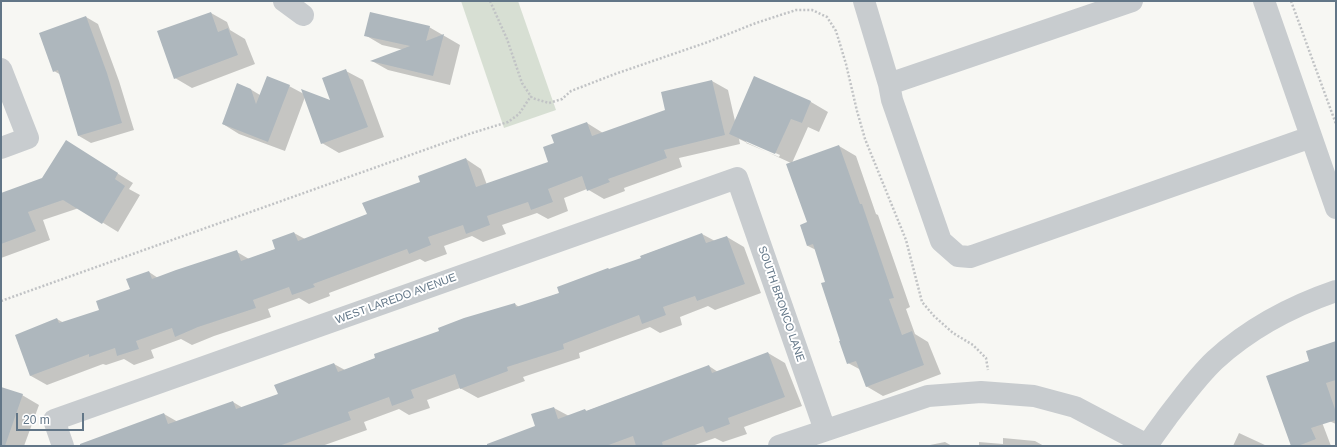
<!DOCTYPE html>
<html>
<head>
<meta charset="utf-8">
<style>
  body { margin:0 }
  #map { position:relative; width:1337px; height:447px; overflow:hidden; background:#f7f7f3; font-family:Arial,sans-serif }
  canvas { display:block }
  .frame { position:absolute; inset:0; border:2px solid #627687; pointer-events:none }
  .scale { position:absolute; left:16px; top:413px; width:68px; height:18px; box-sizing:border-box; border:2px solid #627687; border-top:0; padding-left:5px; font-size:12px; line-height:14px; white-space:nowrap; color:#627687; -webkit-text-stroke:3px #fff; paint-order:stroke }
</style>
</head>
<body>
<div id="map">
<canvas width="1337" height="447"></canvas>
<div class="frame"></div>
<div class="scale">20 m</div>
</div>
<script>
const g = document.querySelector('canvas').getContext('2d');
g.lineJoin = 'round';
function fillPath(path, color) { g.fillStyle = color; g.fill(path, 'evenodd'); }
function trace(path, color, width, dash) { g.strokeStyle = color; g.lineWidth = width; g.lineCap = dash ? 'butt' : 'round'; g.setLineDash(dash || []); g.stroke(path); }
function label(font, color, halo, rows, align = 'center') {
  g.font = font + ' Arial,sans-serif'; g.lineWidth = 4; g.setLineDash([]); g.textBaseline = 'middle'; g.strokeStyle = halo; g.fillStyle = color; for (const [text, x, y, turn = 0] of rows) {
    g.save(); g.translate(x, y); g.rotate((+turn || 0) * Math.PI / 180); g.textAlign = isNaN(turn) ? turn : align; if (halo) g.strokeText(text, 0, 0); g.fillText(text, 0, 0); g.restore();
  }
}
fillPath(new Path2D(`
  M461,1H518L556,110L504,128Z`), '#d7dfd3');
fillPath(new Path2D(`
  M211,13L227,22L230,30L245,39L255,64L192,88L175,78Z
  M86,17L98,24L119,81L134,130L91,143L79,136L61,75L54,71Z
  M429,27L460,45L450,85L388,70L372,61L404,50L382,45L365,35Z
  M346,71L363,80L384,137L339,153L322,143L305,97L285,151L239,134L223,124L250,89L260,95L289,86L304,94L332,102Z
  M755,77L811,102L828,112L819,132L808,127L792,163L839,146L856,156L876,214L878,215L910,307L906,309L915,334L928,342L941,374L883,396L866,386L861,370L848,363L827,283L816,250L808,246L809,223L791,163L739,139L740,144L679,158L682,167L624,188L625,191L604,199L587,189L564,198L568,211L548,219L537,213L502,225L506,234L483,242L472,236L444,246L447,254L425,262L420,259L329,293L330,296L309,304L299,298L268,309L271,317L214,336L192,345L181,339L151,350L154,358L134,365L124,359L106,365L103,364L47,385L31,376L16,336L57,319L64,323L100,311L132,290L149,272L158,278L237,252L249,259L276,249L294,233L305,239L368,215L422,183L466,159L481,169L487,185L550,163L556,143L587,123L603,133L666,111L712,81L728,90L735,121ZM746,140L780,155L779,157L746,143Z
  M81,151L133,183L129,189L140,195L118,232L79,208L43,220L50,240L1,258V194L43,179Z
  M702,234L715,241L727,237L744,247L761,293L715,310L708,306L680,317L682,325L660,333L650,327L579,353L580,358L523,377L525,381L478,398L460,388L427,400L430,408L409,415L399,409L364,422L367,430L322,446H114L164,414L178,422L233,402L243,408L279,395L334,364L345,370L515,304L519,307L560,293L610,270L642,259L641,256Z
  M1336,345V424L1320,417L1331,446H1292L1310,361Z
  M768,353L785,363L802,406L744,427L747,434L723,442L715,438L692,446H505L537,427L554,408L569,416L585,410L587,411L709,366L718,372Z
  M1,388L22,395L39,405L24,446H8L1,444Z
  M1239,433L1267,446H1233Z
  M1003,438L1035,441L1044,446H979V442L1003,444Z
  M945,442L952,446H925Z`), '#0003');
fillPath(new Path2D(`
  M211,12L218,32L228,28L238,55L174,79L157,31Z
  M370,12L430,26L426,41L444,34L433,76L370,61L410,46L364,36Z
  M86,16L107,73L122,123L78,136L58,70L53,72L39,33Z
  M346,69L368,127L321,144L301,89L330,100L322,78Z
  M267,76L290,85L268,142L222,124L237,83L251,89L256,104Z
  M754,76L811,101L802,123L791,119L775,154L729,134Z
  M712,80L725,135L664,150L667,158L608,179L610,182L587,191L582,176L548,189L553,202L531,210L528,202L487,216L490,225L466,234L463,225L428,237L431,245L409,254L407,249L313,284L315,287L292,295L289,287L253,300L256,308L198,327L175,337L172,328L136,341L139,349L117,356L115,348L89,357V354L30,376L15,335L57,318L59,323L99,310L96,301L130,289L126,279L149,271L152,279L176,270L237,250L241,261L275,249L272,240L294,232L298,241L367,214L362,203L420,182L418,176L466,158L476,187L548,162L543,147L554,143L551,135L587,122L592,136L665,110L661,92Z
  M66,140L118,173L115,179L125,186L102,224L63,200L28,212L36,231L1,244V193L42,178Z
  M839,145L860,204H862L894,298L889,299L902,335L912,331L924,365L866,387L856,361L847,364L839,341H840L821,283L825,282L813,244L807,246L800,225L807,222L786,164Z
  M702,233L706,243L727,236L745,284L697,301L695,296L663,307L666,315L642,324L639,315L563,344L564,349L507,367L508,371L460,389L455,374L411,390L414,398L392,406L389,397L348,412L351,420L279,446H80V444L164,413L168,424L233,401L236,409L278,394L274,385L334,363L338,372L375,358L374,354L439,331L438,328L464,318L515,303L516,307L559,293L557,287L608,268L609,269L641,258L640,256Z
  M1336,341V380L1326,383L1336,412V420L1311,428L1316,439L1298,446H1291L1266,376L1309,361L1306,351Z
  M768,352L785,397L728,418L730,424L706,433L703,426L662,442L663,446H636L633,436L606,446H487V444L535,426L531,414L554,407L558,419L585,409L586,411L709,365L712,373Z
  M1,387L23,394L5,446H1Z`), '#aeb7bd');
trace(new Path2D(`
  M490,1L507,39L522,83L532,98L549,103L562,99L571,91L615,74L708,42L756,23L796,10H812L827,17L836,31L846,64L857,111L865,139L906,240L922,302L934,316L953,333L973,345L986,358L988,370
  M1291,1L1336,124
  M1,301L472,133L508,122L519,114L531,96`), '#c1c3c5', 2.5, [2, 2]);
trace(new Path2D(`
  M284,1L303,15
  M864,1L889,84
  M1132,1L889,84L892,100L941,241L958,256L970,257L1311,137
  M1264,1L1336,208
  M1,69L28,138L1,148
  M63,446L54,420L737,178L825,430
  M779,446L928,396L981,392L1034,396L1075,407L1147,445`), '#c8cccf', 22);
trace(new Path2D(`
  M1147,446C1153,436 1161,426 1168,416C1183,397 1197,377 1215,360C1249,329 1292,306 1336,291`), '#c8cccf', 22);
label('11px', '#627687', '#fff', [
  ["WEST LAREDO AVENUE",396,299,-20],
  ["SOUTH BRONCO LANE",781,304,71]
]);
</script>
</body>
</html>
